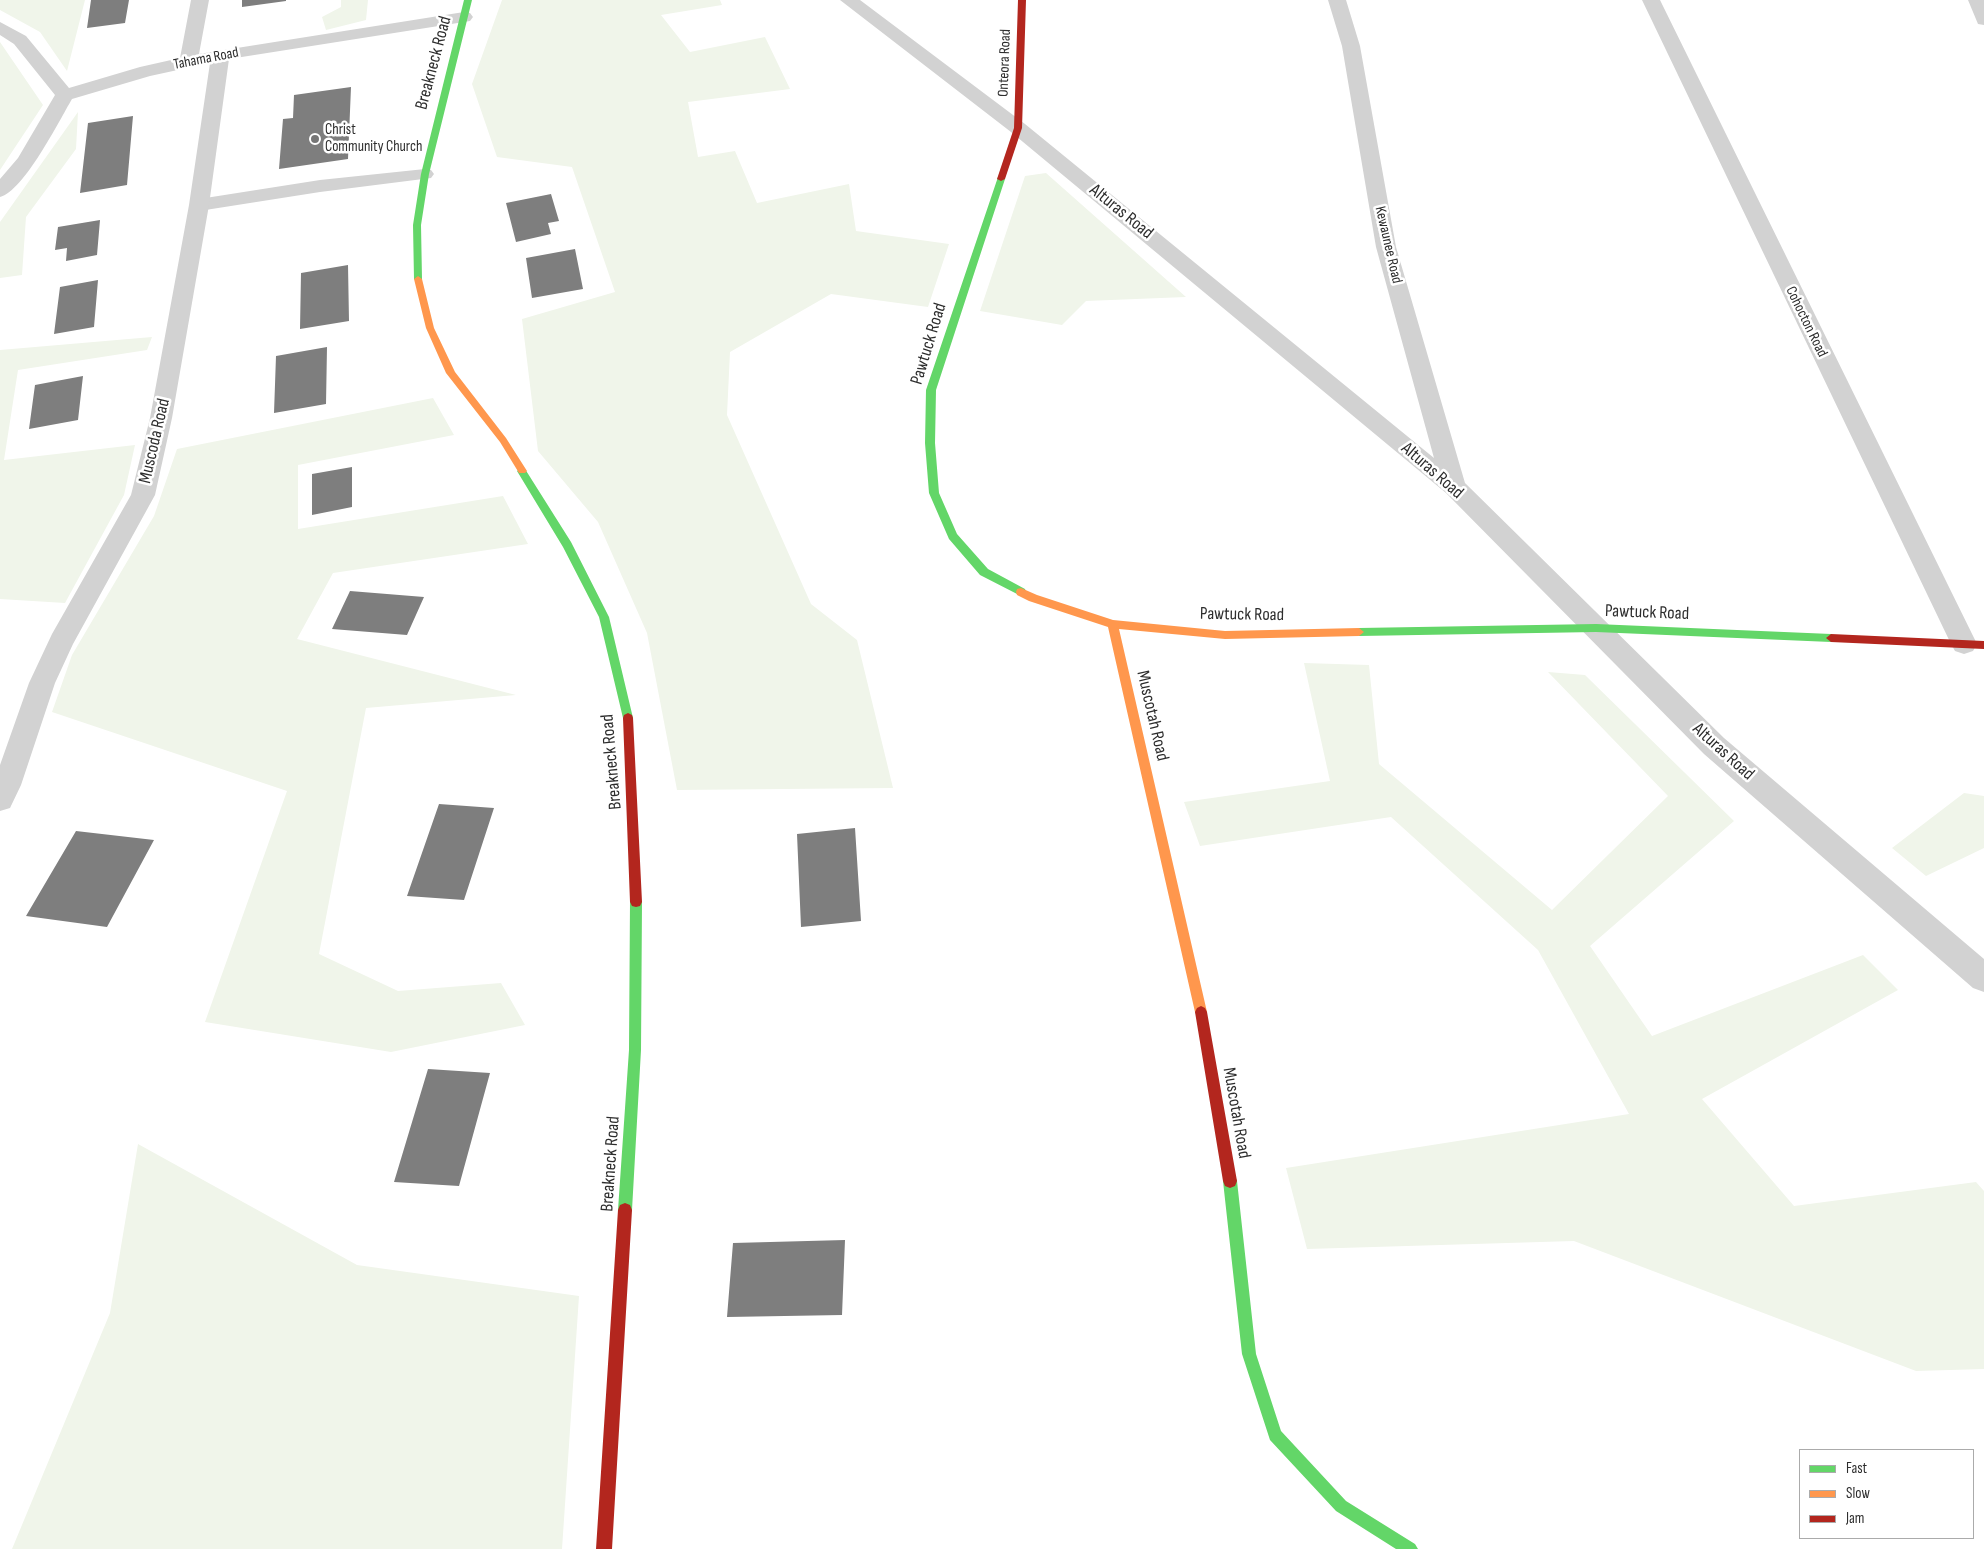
<!DOCTYPE html>
<html>
<head>
<meta charset="utf-8">
<style>
  body { margin:0 }
  #map { position:relative; width:1984px; height:1549px; overflow:hidden; background:#fff; font-family:"Sofia Sans Condensed",sans-serif }
  canvas { display:block }
  .legend { position:absolute; left:1799px; top:1449px; width:175px; height:90px; box-sizing:border-box; background:#fff; border:1px solid #ababab; margin:0; padding:6px 9px; list-style:none; font-size:15px; color:#2d2d2d }
  .legend li { display:flex; align-items:center; gap:10px; height:25px }
  .legend b { width:25px; border:1px solid #ababab }
</style>
</head>
<body>
<div id="map">
<canvas width="1984" height="1549"></canvas>
<ul class="legend">
<li><b style="height:6px;background:#63d668"></b>Fast</li>
<li><b style="height:6px;background:#ff974d"></b>Slow</li>
<li><b style="height:6px;background:#b3261e"></b>Jam</li>
</ul>
</div>
<script>
const g = document.querySelector('canvas').getContext('2d');
g.lineJoin = 'round';
function fillPath(path, color) { g.fillStyle = color; g.fill(path, 'evenodd'); }
function trace(path, color, width, dash) { g.strokeStyle = color; g.lineWidth = width; g.lineCap = dash ? 'butt' : 'round'; g.setLineDash(dash || []); g.stroke(path); }
function label(font, color, halo, rows, align = 'center') {
  g.font = font + ' "Sofia Sans Condensed",sans-serif'; g.lineWidth = 5; g.setLineDash([]); g.textBaseline = 'middle'; g.strokeStyle = halo; g.fillStyle = color; for (const [text, x, y, turn = 0] of rows) {
    g.save(); g.translate(x, y); g.rotate((+turn || 0) * Math.PI / 180); g.textAlign = isNaN(turn) ? turn : align; if (halo) g.strokeText(text, 0, 0); g.fillText(text, 0, 0); g.restore();
  }
}
fillPath(new Path2D(`
  M0,0H85L67,71L40,32L0,10Z
  M341,0H368L366,20L326,30L322,17L341,7Z
  M502,0H720L722,5L661,15L690,52L765,37L790,89L688,102L698,157L735,151L757,203L849,184L856,231L949,244L928,307L831,294L730,352L727,415L811,604L857,640L893,788L677,790L647,633L598,522L538,451L522,319L615,292L572,167L497,157L472,84Z
  M0,42L43,105L0,170Z
  M78,112L76,149L26,217L22,275L0,278V222Z
  M1046,173L1186,297L1086,301L1062,325L980,311L1025,176Z
  M152,337L147,350L18,370L4,460L135,445L124,495L65,603L0,599V350Z
  M433,398L454,435L298,465V529L503,496L528,544L333,573L297,639L516,695L366,708L319,954L398,991L501,983L525,1025L391,1052L205,1022L287,791L52,712L72,655L154,516L177,449Z
  M1304,663L1369,665L1379,764L1552,910L1668,796L1548,672L1585,675L1734,821L1590,946L1652,1036L1863,955L1898,990L1702,1099L1794,1206L1976,1182L1984,1191V1369L1916,1371L1574,1241L1307,1249L1286,1168L1629,1114L1538,950L1391,817L1200,846L1184,802L1330,781Z
  M1964,793L1984,796V848L1926,876L1892,848Z
  M138,1144L357,1265L579,1296L562,1549H12L110,1313Z`), '#f0f5ea');
fillPath(new Path2D(`
  M91,0H129L125,23L87,28Z
  M242,0H286V1L242,7Z
  M351,87L348,159L279,169L283,119L293,118L294,95Z
  M133,116L127,185L80,193L88,123Z
  M551,194L559,221L548,223L551,234L516,242L506,203Z
  M100,220L97,255L66,261L67,248L55,250L58,227Z
  M575,249L583,289L532,298L526,258Z
  M348,265L349,321L300,329L301,273Z
  M98,280L94,327L54,334L60,287Z
  M327,347L326,404L274,413L276,356Z
  M83,376L78,420L29,429L35,385Z
  M352,467V507L312,515V474Z
  M350,591L424,597L407,635L332,629Z
  M439,804L494,808L464,900L407,896Z
  M855,828L861,921L801,927L797,834Z
  M76,831L154,840L107,927L26,916Z
  M428,1069L490,1073L459,1186L394,1182Z
  M845,1240L842,1315L727,1317L733,1243Z`), '#7e7e7e');
fillPath(new Path2D(`
  M425,169L431,170L434,174L431,178L320,192L199,211L193,209L190,205L193,201L199,199L320,180Z`), '#d2d2d2');
fillPath(new Path2D(`
  M191,0H209L199,54L464,12L470,13L473,17L470,21L464,22L229,59L209,205L172,418L155,495L73,644L55,683L21,785L10,808L0,811V765L29,683L52,634L131,495L150,418L189,205L210,63L150,76L72,99C59,121 24,191 0,197V179L18,158L55,95L14,44L0,35V22L26,36L69,88L140,67L180,58Z
  M840,0H860L1025,124L1434,458L1376,247L1342,46L1328,0H1346L1360,46L1396,247L1465,483L1724,738L1984,959V992L1973,988L1704,754L1446,493L1011,132Z
  M1642,0H1660L1977,644L1973,651L1964,654L1955,651L1951,644Z
  M1968,0H1984V25L1978,24Z`), '#d2d2d2');
fillPath(new Path2D(`
  M464,0H472L429,174L421,225L422,279L418,282L414,279L413,225L421,174Z
  M998,177H1001L1005,179L936,390L935,443L939,493L957,534L988,569L1025,589L1026,592L1025,595L1021,596L980,575L949,539L929,493L925,443L926,390Z
  M522,467L525,469L571,542L609,617L633,718L632,721H624L623,718L599,617L563,547L517,471Z
  M1596,624L1831,634L1836,638L1831,642L1596,632L1359,636L1354,632L1359,628Z
  M636,897L640,898L642,902L641,1050L632,1210L630,1215L625,1217L620,1215L618,1210L629,1050L630,902L632,898Z
  M1230,1174L1235,1176L1237,1181L1256,1354L1281,1431L1346,1501L1415,1544L1418,1549H1396L1336,1511L1270,1440L1242,1354L1223,1181L1225,1176Z`), '#63d668');
fillPath(new Path2D(`
  M418,276L422,279L434,328L455,372L506,438L527,471L525,473H519L500,442L446,373L426,328L414,279Z
  M1021,588L1037,595L1113,620L1225,631L1359,628L1364,632L1359,636L1225,639L1119,629L1207,1012L1205,1016L1201,1018L1197,1016L1195,1012L1108,627L1029,601L1017,595L1016,592L1017,589Z`), '#ff974d');
fillPath(new Path2D(`
  M1018,0H1026L1022,128L1005,179L1001,181L997,179L1014,128Z
  M1831,634L1984,641V649L1831,642L1826,638Z
  M628,713L632,715L633,718L642,902L640,906L636,907L632,906L630,902L623,718L624,715Z
  M1201,1006L1205,1008L1207,1012L1237,1181L1235,1186L1230,1188L1225,1186L1223,1181L1195,1012L1197,1008Z
  M625,1203L630,1205L632,1210L612,1549H596L618,1210L620,1205Z`), '#b3261e');
for (const [x, y, r, color] of [
  [315,139,5,"#767676"]
]) { const dot = new Path2D(); dot.arc(x, y, r, 0, 2 * Math.PI); g.fillStyle = color; g.fill(dot); trace(dot, '#fff', 2); }
label('15px', '#2d2d2d', '#fff', [
  ["Tahama Road",206,59,-11],
  ["Onteora Road",1005,63,-88],
  ["Kewaunee Road",1388,245,77],
  ["Cohocton Road",1806,322,64]
]);
label('15px', '#2d2d2d', '#fff', [
  ["Christ",325,130],
  ["Community Church",325,147]
], 'left');
label('18px', '#2d2d2d', '#fff', [
  ["Breakneck Road",434,63,-75],
  ["Alturas Road",1121,212,39],
  ["Pawtuck Road",929,344,-73],
  ["Muscoda Road",155,441,-77],
  ["Alturas Road",1432,471,41],
  ["Pawtuck Road",1647,613,2],
  ["Pawtuck Road",1242,615,1],
  ["Muscotah Road",1152,716,77],
  ["Alturas Road",1723,752,42],
  ["Breakneck Road",612,762,-95],
  ["Muscotah Road",1236,1113,80],
  ["Breakneck Road",611,1164,-86]
]);
</script>
</body>
</html>
